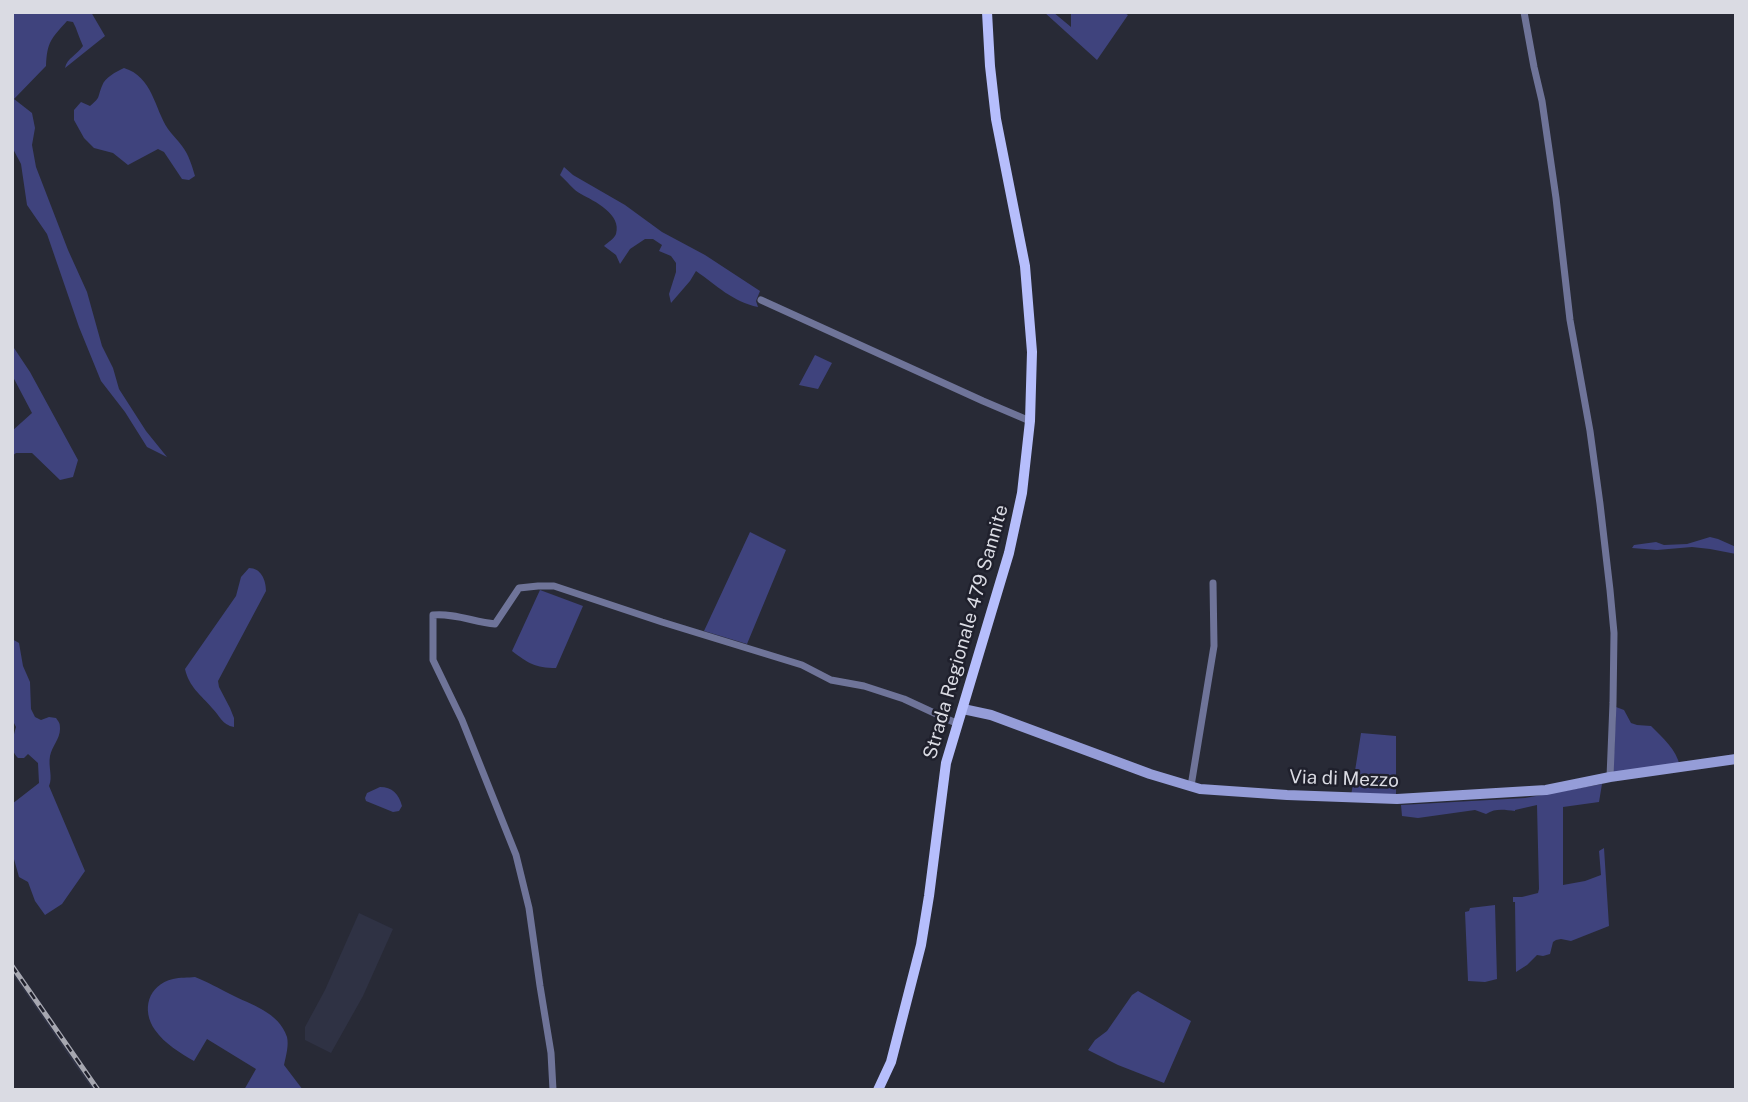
<!DOCTYPE html>
<html>
<head>
<meta charset="utf-8">
<style>
  body { margin:0 }
  #map { position:relative; width:1748px; height:1102px; overflow:hidden; background:#282a36; font-family:"Public Sans",sans-serif }
  canvas { display:block }
  .frame { position:absolute; inset:0; border:14px solid #dadbe3; pointer-events:none }
</style>
</head>
<body>
<div id="map">
<canvas width="1748" height="1102"></canvas>
<div class="frame"></div>
</div>
<script>
const g = document.querySelector('canvas').getContext('2d');
g.lineJoin = 'round';
function fillPath(path, color) { g.fillStyle = color; g.fill(path, 'evenodd'); }
function trace(path, color, width, dash) { g.strokeStyle = color; g.lineWidth = width; g.lineCap = dash ? 'butt' : 'round'; g.setLineDash(dash || []); g.stroke(path); }
function label(font, color, halo, rows, align = 'center') {
  g.font = font + ' "Public Sans",sans-serif'; g.lineWidth = 5; g.setLineDash([]); g.textBaseline = 'middle'; g.strokeStyle = halo; g.fillStyle = color; for (const [text, x, y, turn = 0] of rows) {
    g.save(); g.translate(x, y); g.rotate((+turn || 0) * Math.PI / 180); g.textAlign = isNaN(turn) ? turn : align; if (halo) g.strokeText(text, 0, 0); g.fillText(text, 0, 0); g.restore();
  }
}
fillPath(new Path2D(`
  M359,913L393,929L363,996L331,1053L305,1040V1027L325,990Z
  M12,961L79,1058L101,1090H93L73,1062L12,973Z`), '#2f3244');
fillPath(new Path2D(`
  M12,12H91L105,36L65,68C67,58 77,55 83,46C79,38 77,29 73,22L67,21C51,39 47,42 46,66L14,99L32,113L35,128L32,145L36,167L68,250L87,292L102,346L113,368L119,389L146,431L167,457L147,447L125,412L101,381L79,327L47,234L27,205L21,164L12,147Z
  M1044,12H1053L1071,27V12H1123L1128,15L1097,60Z
  M124,68C153,77 154,108 168,129C172,135 178,140 182,146C189,155 192,166 195,176L189,180L182,179L164,152L158,149L128,165L113,153L94,148L84,138L74,120V110L81,102L90,106C101,97 97,98 102,86C105,77 116,72 124,68Z
  M564,167L573,175L625,205L662,232L705,255L760,291L756,301L758,307C733,302 716,285 696,271L690,281L671,303L669,294L676,272V263L671,256L659,251L662,245L653,239H645L630,249L620,264L616,255L604,246C608,242 614,239 616,234C622,214 594,201 581,194C573,190 567,181 560,175Z
  M12,345L30,372L78,460L73,477L60,480L32,453H16L12,456V431L32,413L12,375Z
  M815,355L832,363L818,389L799,385Z
  M750,532L786,550L747,644L704,631Z
  M1710,537L1718,539L1736,547V554L1710,549L1692,547L1657,550L1632,548L1634,545L1656,542L1664,545L1687,544Z
  M249,568C261,568 266,580 266,591L218,681L219,687L230,708L234,718V727C222,725 220,716 212,708C201,695 189,687 185,669L236,596L241,577Z
  M540,590L583,606L556,668C535,668 528,663 512,651Z
  M12,639L19,643L23,666L30,682L31,709L35,717L41,720L49,717L56,718C59,723 60,722 60,729C60,739 52,746 50,756C48,767 53,777 49,786L85,871L62,904L45,915L35,901L28,882L19,877L12,852V804L39,783L38,763L28,754L24,758H18C9,749 13,738 16,727L12,719Z
  M1616,707L1624,710L1631,723L1637,725L1651,726C1663,738 1676,749 1680,766L1613,776Z
  M1361,733L1396,736V798L1351,796Z
  M1602,784L1599,802L1563,807V885L1585,881L1601,875L1599,851L1604,848L1609,926L1571,941L1561,939L1556,940L1553,942L1550,954L1543,956L1537,955L1527,965L1516,972L1515,902H1513V897H1522L1538,893L1539,889L1537,805L1515,810V811C1504,810 1496,808 1486,814L1475,810L1418,818L1402,816L1401,805L1525,798Z
  M380,787C392,787 399,794 402,806L399,811L393,812L366,801L365,798L367,793Z
  M1495,905L1497,979L1485,982L1468,981L1465,912L1469,911L1470,908Z
  M195,977C208,982 218,988 230,994C251,1005 279,1012 287,1037C289,1045 286,1056 284,1065L303,1090H244L256,1069L207,1039L194,1061C180,1053 165,1044 155,1030C141,1010 148,985 173,979C180,977 188,978 195,977Z
  M1138,991L1191,1021L1164,1083L1118,1065L1088,1050L1095,1040L1107,1031L1132,995Z`), '#3f437d');
trace(new Path2D(`
  M1524,12L1534,67L1542,101L1556,198L1570,320L1590,431L1600,504L1610,590L1614,633L1613,703L1610,777
  M761,300L983,401L1030,421
  M1191,786L1214,646L1213,583
  M553,1090L551,1053L540,986L529,908L516,855L462,720L433,660V615C454,613 474,622 495,624L519,588L538,586H554L662,622L802,665L831,680L864,686L904,699L958,724`), '#6f7499', 7);
trace(new Path2D(`
  M963,709L991,715L1150,774L1200,789L1287,795L1397,799L1546,790L1610,777L1736,759`), '#959dd8', 10);
trace(new Path2D(`
  M878,1090L891,1062L921,945L929,896L946,763L1009,553L1022,493L1030,421L1032,352L1025,266L996,119L990,66L987,12`), '#b6befc', 10);
const rail = new Path2D(`
  M12,966L98,1090`);
trace(rail, '#a6a7b0', 5);
trace(rail, '#1f202c', 2.5, [8]);
label('19px', '#dadbe3', '#1f202c', [
  ["Strada Regionale 479 Sannite",966,632,-74],
  ["Via di Mezzo",1344,779,2]
]);
</script>
</body>
</html>
